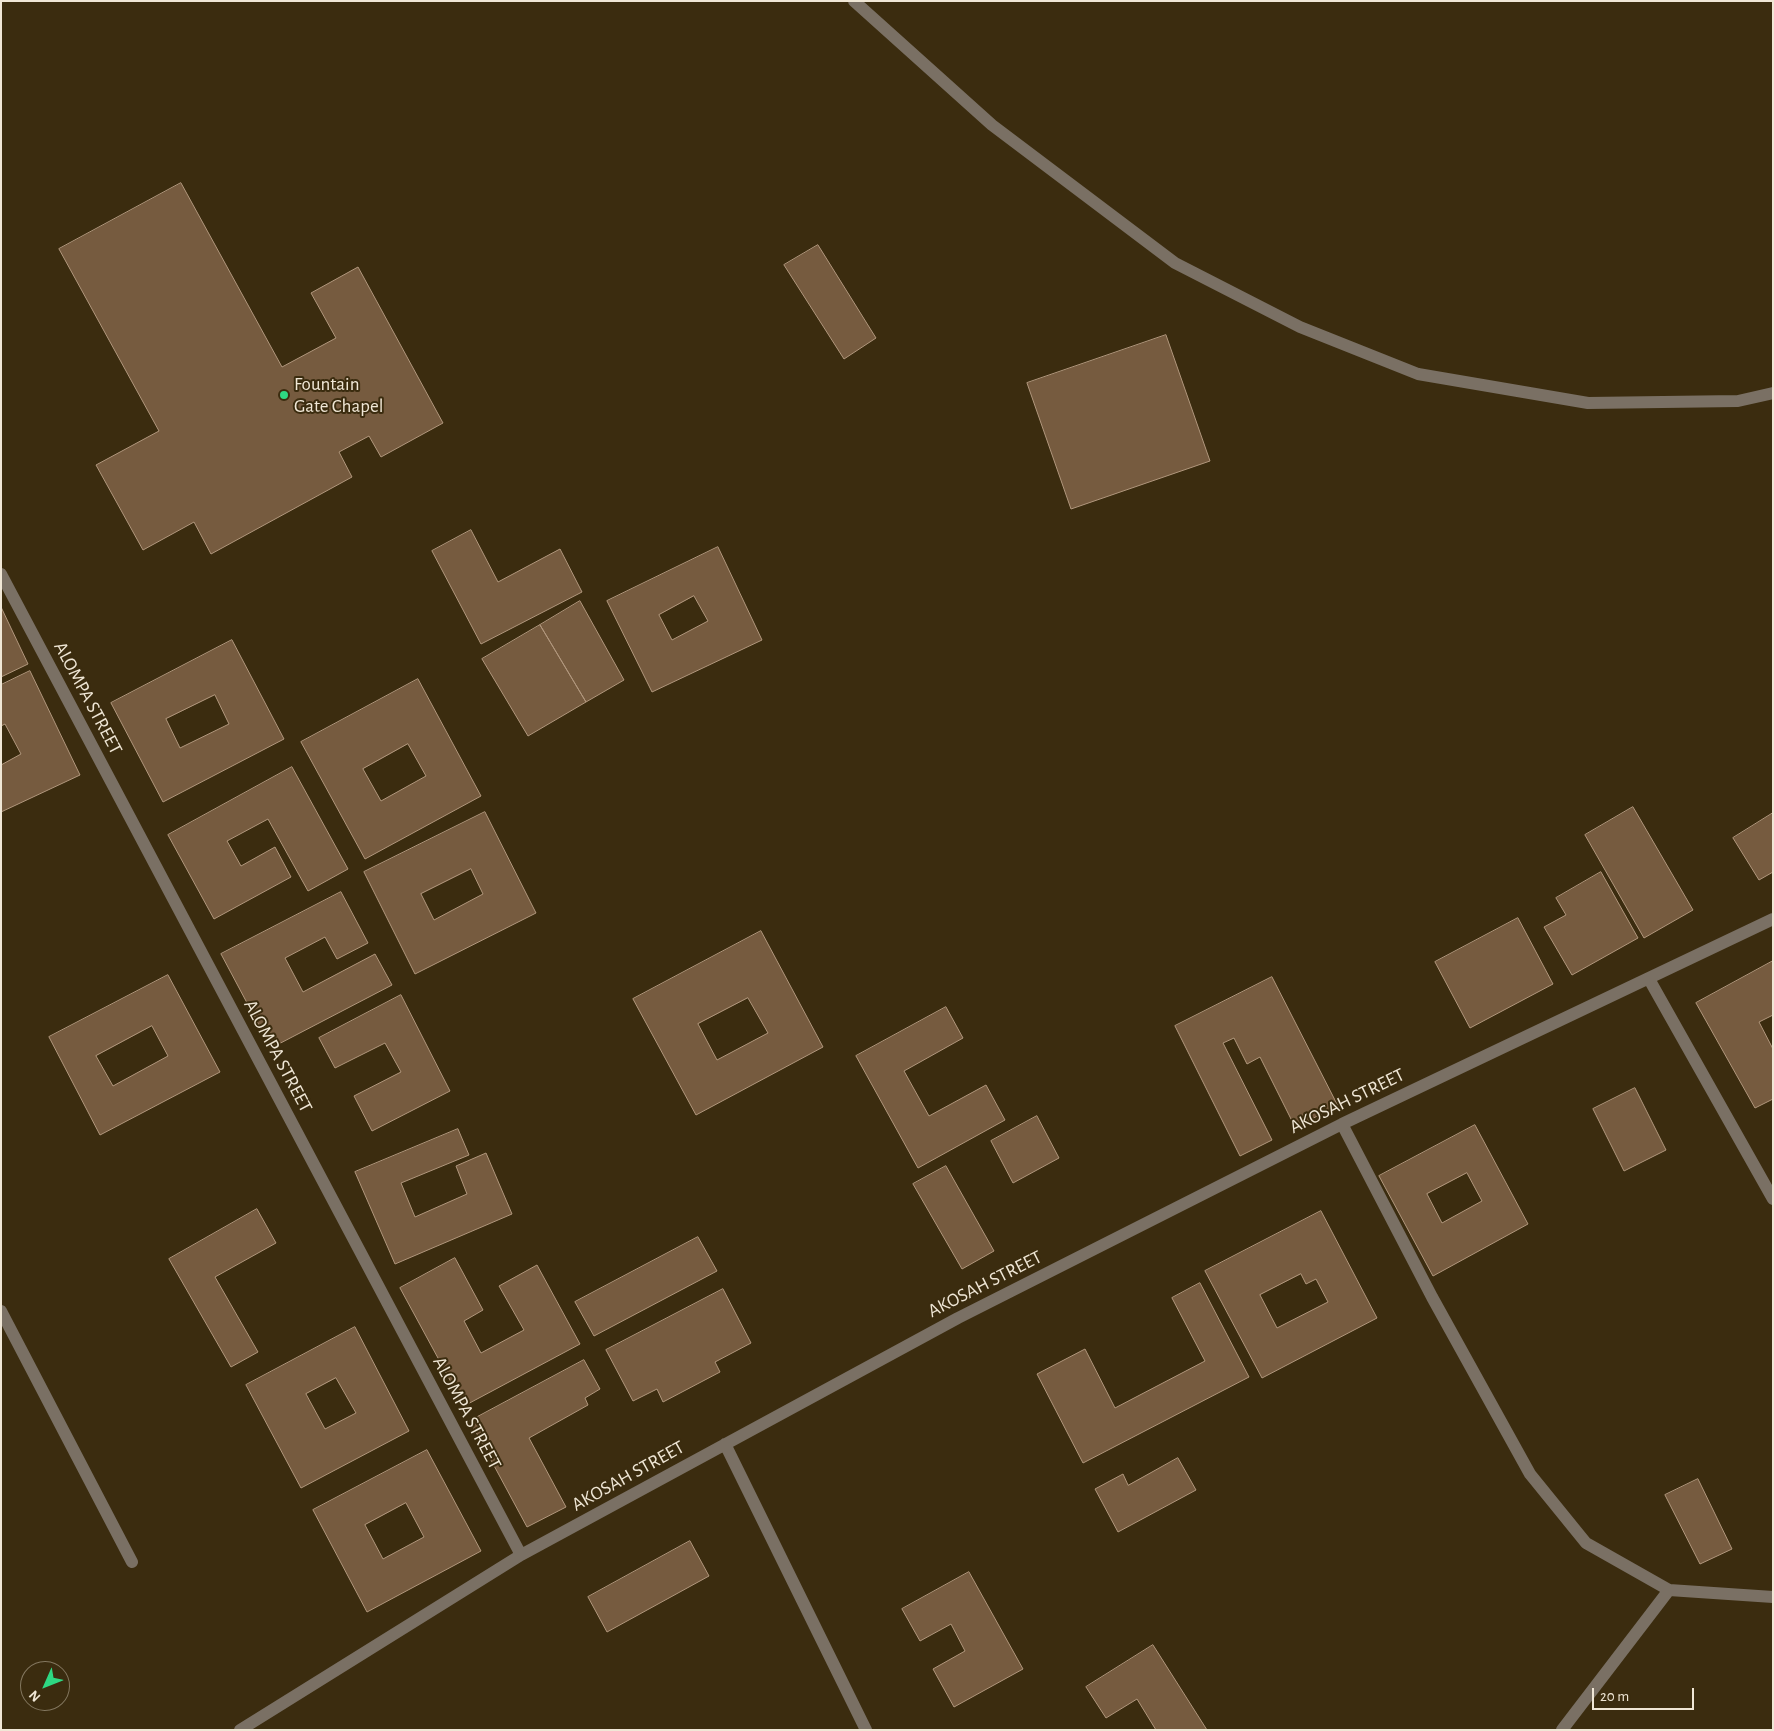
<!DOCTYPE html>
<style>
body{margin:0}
#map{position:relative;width:1774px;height:1731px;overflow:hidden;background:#3b2c0f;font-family:"Alegreya Sans",sans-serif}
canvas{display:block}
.frame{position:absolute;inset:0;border:2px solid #f0e7d6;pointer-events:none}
.north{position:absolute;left:20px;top:1661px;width:50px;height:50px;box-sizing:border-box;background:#3b2c0f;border:1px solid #83775f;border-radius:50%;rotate:226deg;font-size:14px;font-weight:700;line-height:20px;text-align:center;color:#f0e7d6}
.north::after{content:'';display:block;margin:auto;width:18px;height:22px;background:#2ed883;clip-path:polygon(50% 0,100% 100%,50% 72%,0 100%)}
.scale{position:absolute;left:1592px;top:1688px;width:102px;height:22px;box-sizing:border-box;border:2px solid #f0e7d6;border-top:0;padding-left:6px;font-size:15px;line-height:18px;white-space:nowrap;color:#f0e7d6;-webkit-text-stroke:4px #3b2c0f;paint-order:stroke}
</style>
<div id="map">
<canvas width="1774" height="1731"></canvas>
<div class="frame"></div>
<div class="north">N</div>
<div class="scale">20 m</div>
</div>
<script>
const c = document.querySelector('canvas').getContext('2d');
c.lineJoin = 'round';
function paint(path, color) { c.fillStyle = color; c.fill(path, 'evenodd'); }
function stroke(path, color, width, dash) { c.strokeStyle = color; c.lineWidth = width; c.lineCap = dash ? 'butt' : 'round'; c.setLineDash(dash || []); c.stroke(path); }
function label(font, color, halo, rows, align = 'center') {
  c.font = font + ' "Alegreya Sans",sans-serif'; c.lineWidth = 4; c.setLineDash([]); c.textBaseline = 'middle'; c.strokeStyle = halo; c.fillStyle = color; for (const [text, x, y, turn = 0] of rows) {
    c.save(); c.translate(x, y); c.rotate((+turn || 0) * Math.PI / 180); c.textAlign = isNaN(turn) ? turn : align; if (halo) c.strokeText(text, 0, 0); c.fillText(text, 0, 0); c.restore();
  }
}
const building = new Path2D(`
 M181 183 282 367 336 338 311 293 358 267 443 423 381 457 369 436 339 452 352 477 211 554 194 522 143 550 96 465 159 431 59 249Z
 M818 245 876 338 844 359 784 265Z
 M1166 335 1210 461 1071 509 1027 383Z
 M471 530 498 582 560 549 582 592 481 644 432 551Z
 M718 547 762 640 652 692 607 601ZM694 596 708 621 672 640 659 615Z
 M580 601 624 680 586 702 540 625Z
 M1 607 28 664 1 677Z
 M540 625 586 702 528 736 482 659Z
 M232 640 284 739 163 802 111 703ZM215 695 229 724 180 748 166 719Z
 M30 671 80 775 1 812V765L21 754 5 724 1 726V685Z
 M418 679 481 796 365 859 301 742ZM408 744 426 776 381 801 363 769Z
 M292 767 348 869 308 891 268 819 227 841 241 866 275 847 291 877 214 919 168 835Z
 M1633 807 1693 910 1644 938 1585 835Z
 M485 812 536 913 415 974 364 872ZM471 869 483 894 434 920 421 894Z
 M1773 813V872L1759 880 1733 838Z
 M1601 872 1638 938 1572 975 1544 927 1566 915 1556 898Z
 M341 892 368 943 337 959 325 937 285 958 303 992 375 954 392 985 271 1048 221 954Z
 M1518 918 1553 984 1470 1028 1435 962Z
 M761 931 823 1047 696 1115 633 999ZM748 998 768 1033 717 1060 698 1024Z
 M1773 961V1015L1759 1022 1773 1049V1099L1755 1108 1696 1003Z
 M168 975 220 1072 100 1135 49 1037ZM152 1026 168 1056 113 1086 96 1056Z
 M1272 977 1338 1106 1295 1127 1260 1057 1247 1064 1234 1038 1223 1043 1272 1140 1240 1156 1175 1026Z
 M401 995 450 1091 372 1131 354 1096 401 1072 385 1043 335 1068 319 1038Z
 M946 1007 963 1038 904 1071 929 1116 986 1085 1005 1120 918 1168 856 1056Z
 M1635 1088 1666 1150 1624 1171 1593 1109Z
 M1037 1116 1059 1158 1013 1183 991 1141Z
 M1475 1125 1528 1224 1433 1276 1379 1176ZM1467 1173 1482 1201 1442 1223 1427 1194Z
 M458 1129 469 1155 401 1183 415 1217 467 1194 456 1166 486 1153 512 1214 395 1264 355 1172Z
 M946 1166 994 1251 962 1269 913 1184Z
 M257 1209 276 1243 215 1277 258 1352 231 1367 169 1259Z
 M1321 1211 1377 1318 1262 1378 1205 1271ZM1301 1274 1306 1284 1316 1279 1328 1302 1277 1328 1260 1295Z
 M698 1237 717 1271 594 1336 575 1302Z
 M455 1258 483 1310 464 1321 481 1353 524 1330 499 1286 537 1265 580 1344 464 1406 400 1288Z
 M1200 1283 1249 1377 1083 1463 1037 1374 1085 1349 1115 1408 1205 1361 1172 1298Z
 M723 1289 751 1343 715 1362 720 1372 663 1402 657 1389 633 1401 606 1350Z
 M355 1327 409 1431 301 1488 246 1385ZM336 1378 356 1413 325 1429 306 1394Z
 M584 1360 600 1389 585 1398 588 1405 529 1438 566 1507 527 1527 470 1421Z
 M427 1450 481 1551 367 1612 313 1510ZM406 1503 424 1537 383 1559 365 1525Z
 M1178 1458 1196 1490 1118 1532 1095 1489 1123 1474 1128 1485Z
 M1698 1479 1732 1549 1700 1564 1665 1495Z
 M690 1541 709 1576 607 1632 588 1597Z
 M969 1572 1023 1669 954 1707 933 1669 965 1651 951 1624 920 1641 902 1609Z
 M1153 1645 1207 1730H1156L1137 1699 1106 1718 1086 1687Z`);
paint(building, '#765b3f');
stroke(building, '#b1977d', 1);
stroke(new Path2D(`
 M854 1 992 125 1175 263 1300 327 1418 374 1588 403 1738 401 1773 393
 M1 574 521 1555
 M1649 979 1773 1199
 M1342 1124 1432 1297 1530 1474 1586 1543 1669 1590 1773 1597
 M1 1311 132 1562
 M725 1444 866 1730
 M240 1730 521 1555 958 1318 1342 1124 1773 919
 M1562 1730 1669 1590`), '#7a7064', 12);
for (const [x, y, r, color] of [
 [284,395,5,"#2ed883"]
]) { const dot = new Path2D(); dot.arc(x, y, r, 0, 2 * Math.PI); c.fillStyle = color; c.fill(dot); stroke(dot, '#3b2c0f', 2); }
label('19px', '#f0e7d6', '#3b2c0f', [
 ["Fountain",294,384],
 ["Gate Chapel",294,406]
], 'left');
label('19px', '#f0e7d6', '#3b2c0f', [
 ["ALOMPA STREET",88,698,62],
 ["ALOMPA STREET",278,1056,62],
 ["AKOSAH STREET",1347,1101,-26],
 ["AKOSAH STREET",985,1284,-27],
 ["ALOMPA STREET",467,1413,62],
 ["AKOSAH STREET",628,1476,-29]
]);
</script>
